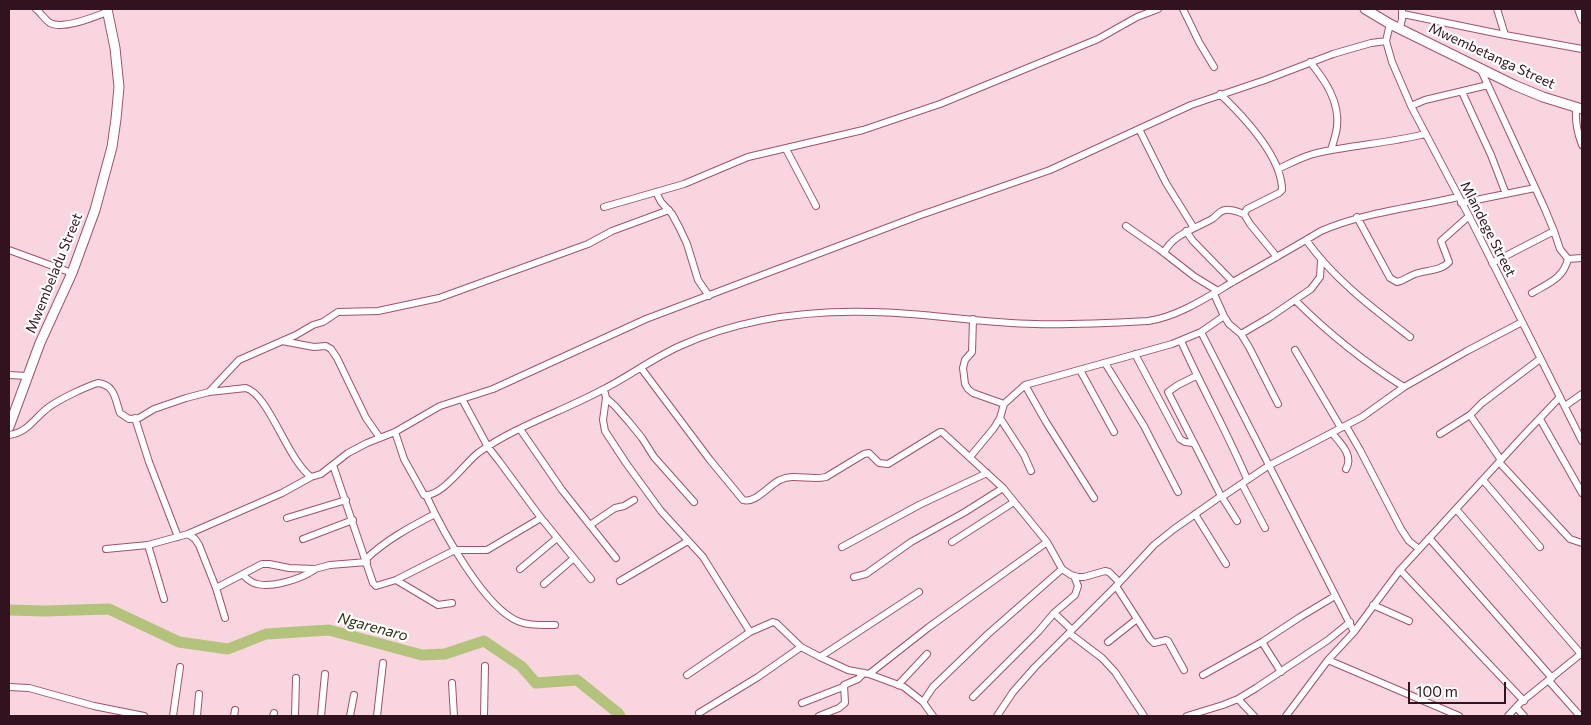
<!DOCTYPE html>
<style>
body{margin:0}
#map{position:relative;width:1591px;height:725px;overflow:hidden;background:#f9d5df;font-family:Commissioner,sans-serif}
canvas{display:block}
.frame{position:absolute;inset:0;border:10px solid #31121e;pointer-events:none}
.scale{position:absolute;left:1408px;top:682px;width:98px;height:22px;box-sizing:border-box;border:2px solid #31121e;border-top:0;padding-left:6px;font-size:15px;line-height:18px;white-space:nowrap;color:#31121e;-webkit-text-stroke:4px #fff;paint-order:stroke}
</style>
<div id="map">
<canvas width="1591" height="725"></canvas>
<div class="frame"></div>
<div class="scale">100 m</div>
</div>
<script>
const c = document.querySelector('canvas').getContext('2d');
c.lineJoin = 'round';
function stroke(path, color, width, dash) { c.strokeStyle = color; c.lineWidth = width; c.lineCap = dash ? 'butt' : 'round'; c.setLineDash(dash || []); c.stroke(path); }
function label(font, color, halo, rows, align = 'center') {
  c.font = font + ' Commissioner,sans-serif'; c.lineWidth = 4.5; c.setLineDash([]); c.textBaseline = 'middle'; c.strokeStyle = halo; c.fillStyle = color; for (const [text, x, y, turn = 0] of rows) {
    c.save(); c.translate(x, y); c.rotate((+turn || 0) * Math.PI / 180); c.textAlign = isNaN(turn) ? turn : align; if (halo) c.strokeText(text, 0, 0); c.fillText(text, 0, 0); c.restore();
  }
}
stroke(new Path2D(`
 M9 610 45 611 109 609 179 642 228 649 266 634 329 630 422 655 445 654 484 641 521 666 536 683 577 680 618 713 620 716`), '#b3c37b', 11);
const minor = new Path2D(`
 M36 9C41 13 45 20 50 23 63 30 94 17 107 12
 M1183 9 1199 42 1214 67
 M1497 9 1505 35
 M1578 9 1582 20
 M1403 14 1505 35 1582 49
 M1390 24 1386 41 1392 62 1411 106 1469 216 1582 441
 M1400 28 1402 19V9
 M1310 62C1325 80 1340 102 1337 127 1336 135 1333 143 1331 150
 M1480 68 1544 207 1554 231 1560 249 1568 259 1582 258
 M1462 92 1491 155 1506 194
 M1220 94C1243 116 1282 156 1282 190L1279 193 1247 209 1244 214 1250 224 1277 257
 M1411 106 1425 100 1488 85
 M1576 108C1575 121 1577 132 1582 145
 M1139 129 1166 183 1194 228
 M786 149 816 206
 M1278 169C1291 163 1303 156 1317 153 1353 145 1390 143 1425 134
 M656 192 661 202 672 214 680 229 687 244 698 280 709 296
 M1461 203 1535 188
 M604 207 684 184 748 157 863 130 940 104 1098 39 1137 17 1158 9
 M1357 217 1390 278 1397 282C1403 281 1409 276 1415 274 1426 270 1441 271 1449 262L1441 241 1469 216
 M1126 226 1159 249 1195 277 1218 291
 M1186 231 1193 241 1233 282
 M1306 240C1335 280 1371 307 1410 337
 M9 250 72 273
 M1164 253C1173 234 1195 229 1212 219 1217 216 1219 211 1225 210 1232 209 1238 212 1244 214
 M1492 263 1554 231
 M1532 293C1548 283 1563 279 1568 259
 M1214 294 1224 316 1229 324 1241 334 1249 347 1278 404
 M1295 300C1328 333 1364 362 1404 387
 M973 319 972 352 965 360 963 368 965 384 968 389 973 393 1004 404
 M1201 332 1354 632
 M1241 334 1270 317 1311 289 1320 277 1321 261
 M282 341 314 347 326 346 331 349 337 358 366 418 380 438
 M1181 341C1202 388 1227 432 1247 479
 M1295 350 1341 428
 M1135 354 1180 439 1185 442 1193 443
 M1105 363 1144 426 1178 492
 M641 368 710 460 743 500C755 504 769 485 780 480 794 473 811 481 826 477L864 454 869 453 879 463 888 464 940 432H942L1003 488 1047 542 1062 569 1071 575 1078 577H1084L1105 571 1109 572 1119 582
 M1080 370 1114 432
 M9 375 27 376
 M1196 376 1178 385 1168 392 1221 496
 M1025 385 1046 422 1094 498
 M602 390 605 393 606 398 603 420 605 431 626 463 661 511 703 557 750 632
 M209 392 239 360 296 335 313 325 323 322 338 312 378 311 439 298 588 244 612 231 669 210
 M606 398 615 406 629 422 642 438 654 457 694 502
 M462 399 488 447 499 461 541 518 591 579
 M1565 406 1582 394
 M1470 415 1501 460
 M135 418 149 462 178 537
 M1000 418 1024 455 1031 471
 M1540 419 1582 493
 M1346 426 1360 450 1401 529 1409 541 1419 549
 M520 429 562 490 616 558
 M395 432 404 459 424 495C442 497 464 464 478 453 516 426 561 412 602 390 628 377 653 358 680 346 741 318 806 310 873 312 927 313 981 323 1035 324 1072 325 1110 323 1148 321 1177 317 1206 298 1231 283 1261 266 1291 249 1321 231 1365 212 1412 208 1458 197
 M1332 433C1340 443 1354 455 1346 469
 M1440 434 1470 415 1482 403 1540 359
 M9 435C28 433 35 417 49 407 60 399 85 387 98 383 115 385 115 399 120 413L129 419 139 418 154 409 186 398 209 392 246 388C269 395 287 459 311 477L321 474 348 453 367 443 395 432 440 406 493 389 646 319 918 216 1050 170 1191 105 1265 80 1333 54 1371 43 1386 41
 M970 457 994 428 1000 418 1004 404 1025 385 1172 344 1201 332 1224 316
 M1499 462 1570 539 1582 543
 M333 465 373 583 376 586 396 580 455 550H487L541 518
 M1483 480 1540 547
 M1242 484 1265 528
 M426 495C441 528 485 610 520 622 531 626 544 625 555 625
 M1222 497 1237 521
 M1456 509 1581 654
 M1195 514 1226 564
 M287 518 346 500
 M590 525 615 508 624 506 634 500
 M188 534 195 539 199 545 216 588 225 618
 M1429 538 1552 678
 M303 539 353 520
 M952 542 1014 502
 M148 545 164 599
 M842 547 919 505 987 473
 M106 549 148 545 188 534 282 493 311 477
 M366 559C386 540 410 527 435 514
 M520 569 557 538
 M1400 570 1524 701
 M243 575C247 579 251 583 257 584 272 588 301 579 314 570
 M854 577 866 574 911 542 965 512 1003 488
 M396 580 438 605 452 603
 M620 581 688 541
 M544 584 574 558
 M1116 586 1150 639 1154 643 1166 640 1168 641 1184 670
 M216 588 262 564H269L289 568 315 569 330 565 367 562
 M1373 605 1409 621
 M1054 613 1072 630
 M1069 633 1102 658 1115 672 1144 716
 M1108 642 1137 619
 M1262 642 1281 672
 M820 657 919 592
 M1328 660 1459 716
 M869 674 929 627 1047 542
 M687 675 750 632 773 622 776 623 801 647 820 657 848 670 869 674 904 687 923 702 933 716
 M1203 675 1262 642 1300 617 1335 596
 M1549 681 1580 716
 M452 683 454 716
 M898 685 927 654
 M9 687 29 688 94 706 144 716
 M973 697 1038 632 1054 613 1075 595 1078 586 1074 576
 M1238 699 1254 716
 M923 702 933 687 988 634 1062 569
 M802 703 843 687
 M1517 708 1524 716
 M699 713 758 677 801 647
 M173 716 180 667
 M197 716 199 694
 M234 716 235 710
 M273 716 274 713
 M295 716 296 678
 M321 716 325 674
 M350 716 354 695
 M377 716 383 663
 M484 716 485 666
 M819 716 839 708 845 703 844 685 858 679 864 673
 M997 716 1013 692 1035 667 1116 586 1154 545 1174 529 1221 496 1222 497 1268 466 1362 417 1404 387 1467 351 1522 322
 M1187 716 1223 705 1238 699 1256 688 1328 640 1350 622
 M1286 716 1328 660 1354 632 1400 570 1522 437 1560 397
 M1508 716 1520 703 1582 653`);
const tertiary = new Path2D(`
 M1365 9 1390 24 1514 85 1543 97 1582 109
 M9 427 40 343 72 273 95 210 112 147 116 119 119 87 115 48 107 9`);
stroke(minor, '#9f526d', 8);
stroke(tertiary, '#9f526d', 11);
stroke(minor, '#fff', 6);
stroke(tertiary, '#fff', 9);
label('14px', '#31121e', '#fff', [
 ["Mwembetanga Street",1492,56,25],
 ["Mlandege Street",1488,229,63],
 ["Mwembeladu Street",54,273,-68]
]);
label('italic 15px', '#2b3212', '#fff', [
 ["Ngarenaro",373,627,15]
]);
</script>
